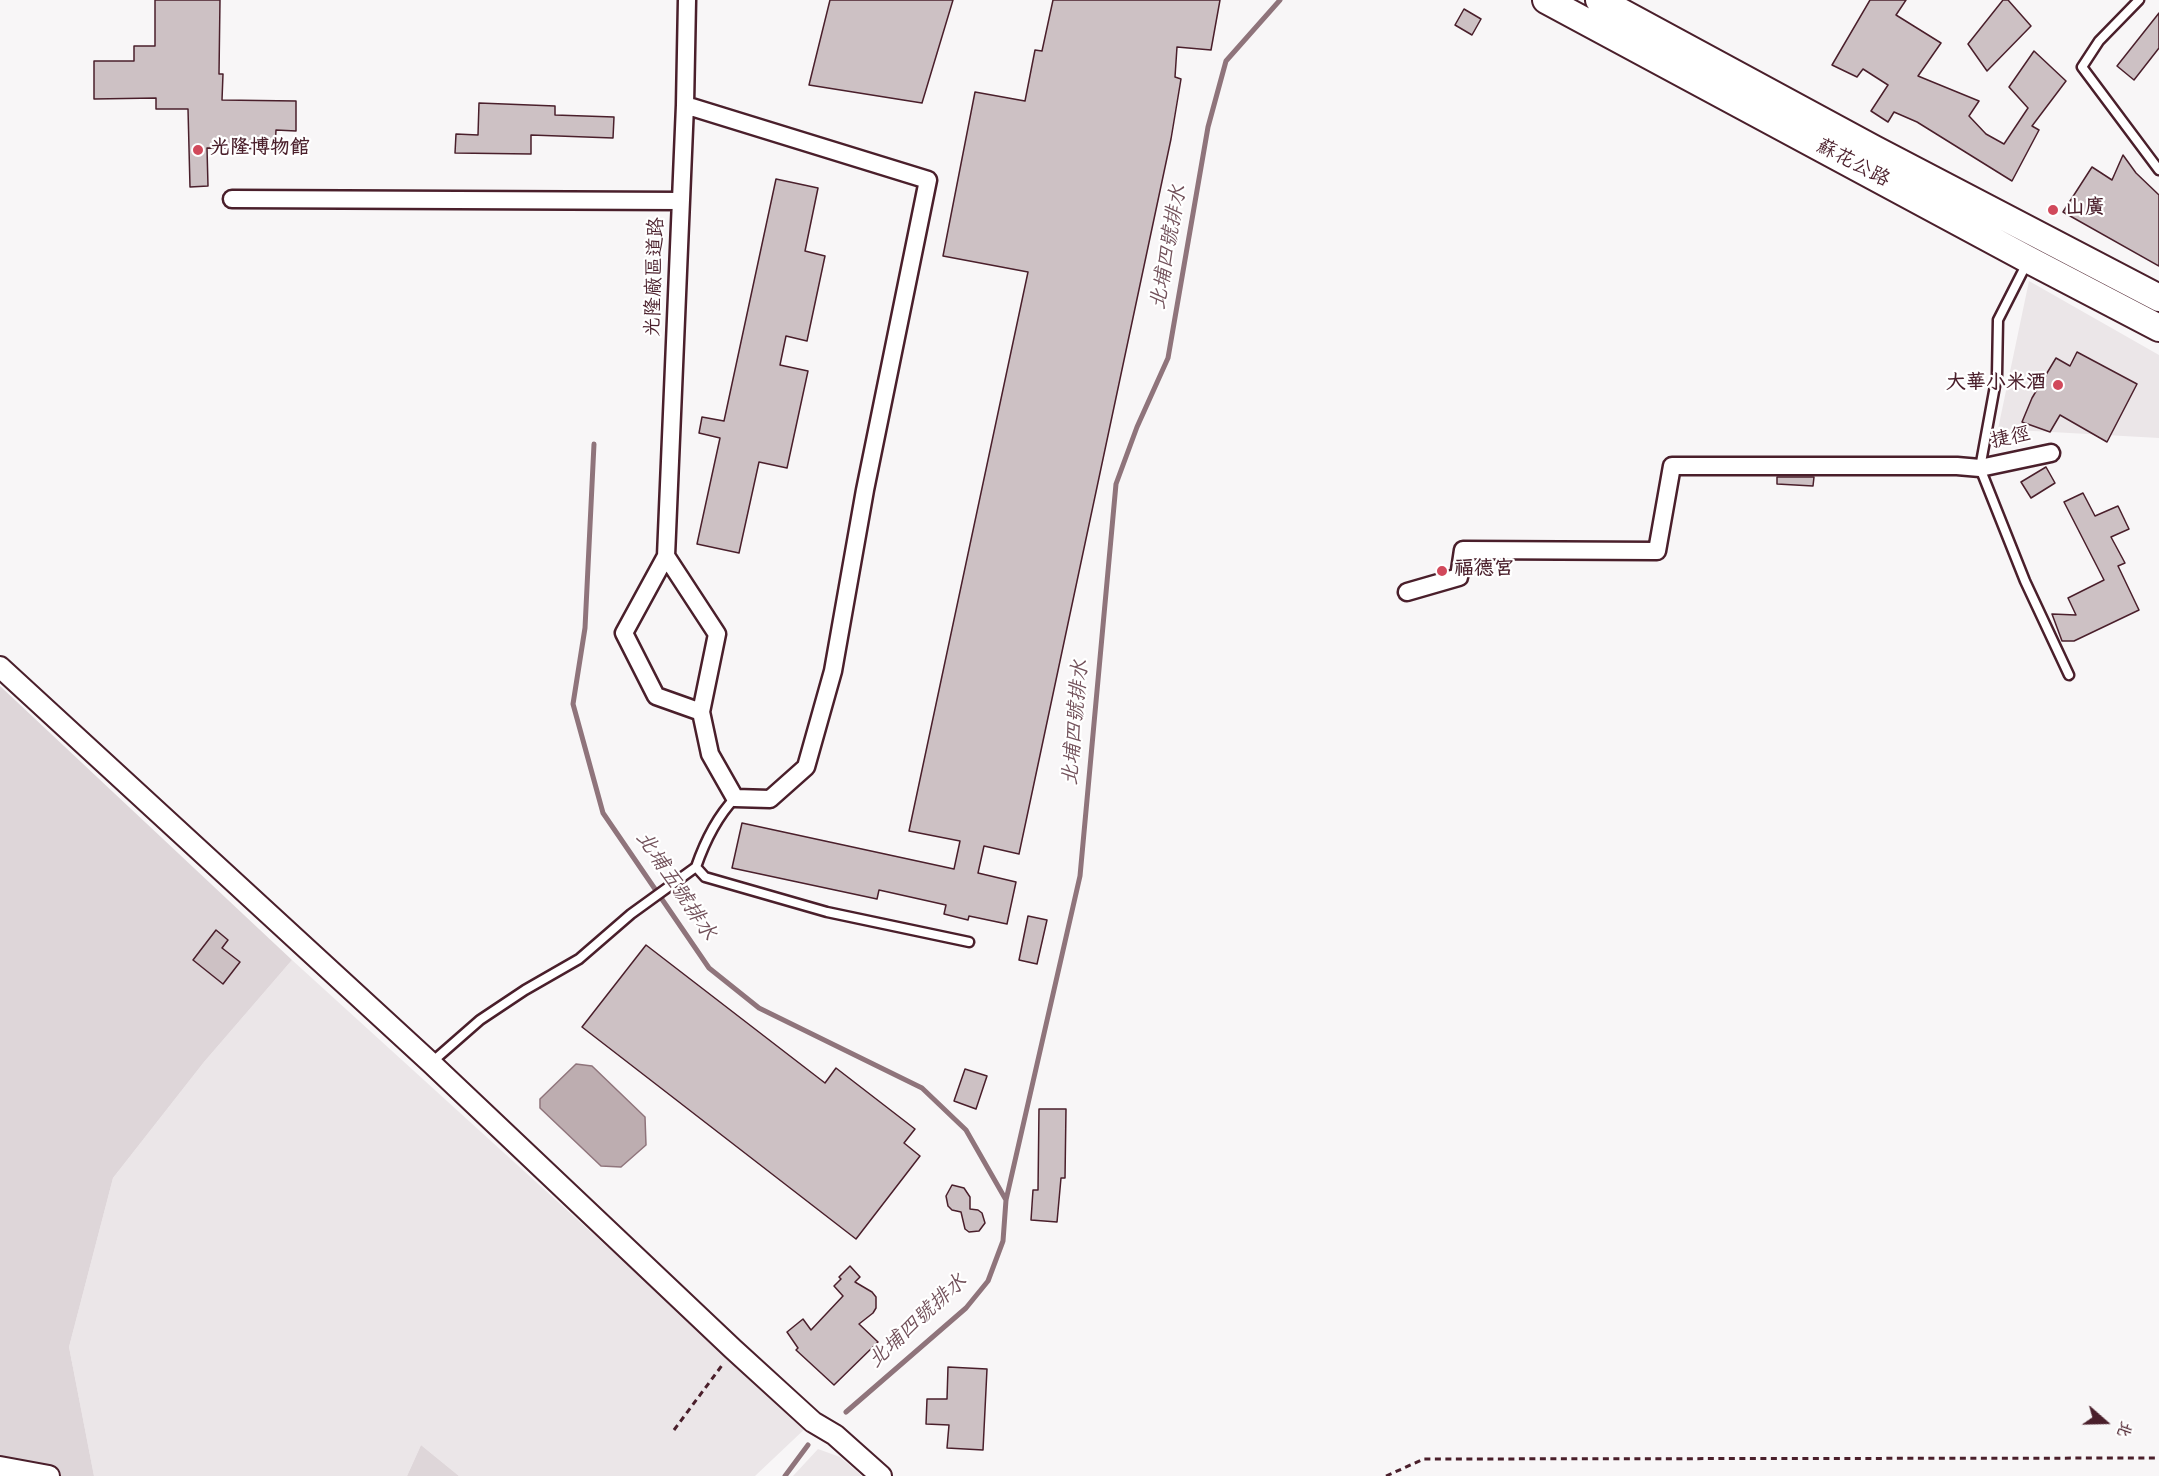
<!DOCTYPE html>
<meta charset="utf-8">
<style>
body{margin:0}
#map{position:relative;width:2159px;height:1476px;overflow:hidden;background:#f8f6f7;font-family:"Gochi Hand","LXGW WenKai TC",sans-serif}
canvas{display:block}
.north{position:absolute;left:2075px;top:1392px;width:60px;height:60px;-webkit-text-stroke:4px #fff;paint-order:stroke;rotate:110deg;font-size:16px;font-weight:700;line-height:24px;text-align:center;color:#4a1f2b}
.north::after{content:'';display:block;margin:auto;width:21px;height:27px;background:#4a1f2b;clip-path:polygon(50% 0,100% 100%,50% 72%,0 100%)}
</style>
<div id="map">
<canvas width="2159" height="1476"></canvas>
<div class="north">北</div>
</div>
<script>
const c = document.querySelector('canvas').getContext('2d');
c.lineJoin = 'round';
function paint(path, color) { c.fillStyle = color; c.fill(path, 'evenodd'); }
function stroke(path, color, width, dash) { c.strokeStyle = color; c.lineWidth = width; c.lineCap = dash ? 'butt' : 'round'; c.setLineDash(dash || []); c.stroke(path); }
function label(font, color, halo, rows, align = 'center') {
  c.font = font + ' "Gochi Hand","LXGW WenKai TC",sans-serif'; c.lineWidth = 4.5; c.setLineDash([]); c.textBaseline = 'middle'; c.strokeStyle = halo; c.fillStyle = color; for (const [text, x, y, turn = 0] of rows) {
    c.save(); c.translate(x, y); c.rotate((+turn || 0) * Math.PI / 180); c.textAlign = isNaN(turn) ? turn : align; if (halo) c.strokeText(text, 0, 0); c.fillText(text, 0, 0); c.restore();
  }
}
paint(new Path2D(`
 M2029 281 2159 355V438L1998 429Z
 M292 960 713 1343 810 1424 755 1476H459L421 1445 407 1476H94L69 1347 113 1178 204 1062Z
 M818 1449 840 1457 862 1476H793Z`), '#ebe6e8');
paint(new Path2D(`
 M0 686 292 960 204 1062 113 1178 69 1347 94 1476H0Z
 M421 1445 459 1476H407Z`), '#ded6d9');
const water = new Path2D(`
 M576 1064 592 1066 645 1117 646 1145 621 1167 601 1166 540 1108V1099Z`);
paint(water, '#bdadb0');
stroke(water, '#8f747b', 1.5);
stroke(new Path2D(`
 M594 444 585 628 573 704 603 813 709 968 759 1008 922 1088 966 1130 1006 1200
 M846 1412 966 1308 988 1281 1003 1241 1006 1200 1080 876 1116 484 1137 427 1168 358 1208 127 1226 61 1280 0
 M785 1476 808 1445`), '#8f747b', 5);
const building = new Path2D(`
 M155 0H220L219 74H223L222 100 296 101V131L276 130 275 149 207 148 208 186 190 187 188 109H156V98L94 99V61H134V46H155Z
 M830 0H953L922 103 809 85Z
 M1053 0H1220L1211 50 1177 47 1175 77 1181 79 1171 139 1019 854 984 846 978 873 1016 882 1007 924 969 916 968 920 944 914 946 905 879 890 877 899 732 868 742 823 954 869 960 841 909 831 1028 272 943 256 975 92 1025 101 1035 50 1042 51Z
 M1870 0H1906L1896 15 1941 43 1918 76 1979 101 1969 116 1986 134 2004 144 2028 108 2009 87 2034 51 2066 81 2032 126 2039 130 2012 181 1917 122 1894 112 1888 122 1871 111 1888 85 1863 69 1857 77 1832 65Z
 M2003 0H2008L2031 26 1987 71 1968 44Z
 M1464 9 1481 19 1472 35 1455 25Z
 M2159 13V48L2134 80 2117 66Z
 M479 103 555 106V115L614 117 613 138 531 135V154L455 153 456 134 478 135Z
 M2123 155 2136 173 2159 195V266L2063 212 2092 167 2112 180Z
 M776 179 818 188 805 251 825 256 807 341 786 336 780 365 808 371 787 468 759 462 739 553 697 544 720 438 699 433 702 417 724 421Z
 M2077 352 2137 384 2107 442 2060 415 2050 432 2022 422 2032 398 2056 358 2070 366Z
 M2046 467 2055 483 2031 498 2021 482Z
 M1777 477H1814L1813 486 1777 484Z
 M2083 493 2095 516 2118 506 2129 529 2111 537 2125 563 2118 566 2139 610 2074 641H2062L2052 614 2076 615 2068 598 2104 580 2064 502Z
 M1028 916 1047 920 1037 964 1019 960Z
 M216 930 228 940 222 948 240 962 223 984 193 960Z
 M646 945 825 1083 836 1068 915 1129 904 1143 920 1156 856 1239 582 1027Z
 M965 1069 987 1076 976 1109 954 1101Z
 M1039 1109H1066L1065 1178H1061L1057 1222 1031 1220 1033 1190H1038Z
 M952 1185 964 1188 970 1197V1209L978 1210 982 1213 985 1223 979 1231 969 1232 965 1229 961 1212 952 1210 948 1206 946 1196Z
 M850 1266 860 1277 855 1282 872 1292 876 1297V1308L873 1313 859 1324 878 1342 834 1385 796 1350 798 1348 787 1332 803 1319 811 1330 843 1296 834 1286 841 1279 839 1277Z
 M948 1367 987 1369 983 1450 947 1448 949 1425 926 1424 927 1399H947Z`);
paint(building, '#cdc1c4');
stroke(building, '#4a1f2b', 1.5);
const service = new Path2D(`
 M2139 0 2099 41 2082 67 2159 170
 M2027 263 1998 320 1997 375 1980 468 2025 581 2069 675
 M735 798C716 818 705 841 696 867L705 877 827 912 969 942
 M432 1062 480 1020 525 990 579 959 631 914 696 867`);
const minor = new Path2D(`
 M685 105 928 180 865 490 833 671 806 767 770 799 735 798 710 754 701 712
 M232 199 681 201
 M666 556 717 634 701 712 656 696 624 633 666 556 685 105 687 0
 M1407 592 1459 577 1463 550 1657 551 1672 466H1957L1980 468 2051 453`);
const tertiary = new Path2D(`
 M0 667 431 1063 733 1349 813 1422 835 1435 881 1476
 M0 1467 49 1476`);
const primary = new Path2D(`
 M1546 0 2029 260 2159 328
 M1599 0 1874 149 2159 298`);
stroke(service, '#4a1f2b', 13);
stroke(minor, '#4a1f2b', 21);
stroke(tertiary, '#4a1f2b', 24);
stroke(primary, '#4a1f2b', 30);
stroke(new Path2D(`
 M674 1430 723 1364
 M1386 1476 1424 1459 2159 1458`), '#4a1f2b', 3, [6, 4.5]);
stroke(service, '#fff', 8);
stroke(minor, '#fff', 16);
stroke(tertiary, '#fff', 20);
stroke(primary, '#fff', 26);
for (const [x, y, r, color] of [
 [198,150,6,"#d1495b"],
 [2053,210,6,"#d1495b"],
 [2058,385,6,"#d1495b"],
 [1442,571,6,"#d1495b"]
]) { const dot = new Path2D(); dot.arc(x, y, r, 0, 2 * Math.PI); c.fillStyle = color; c.fill(dot); stroke(dot, '#fff', 2); }
label('bold 20px', '#4a1f2b', '#fff', [
 ["光隆博物館",210,150],
 ["山廣",2065,210],
 ["大華小米酒",2046,385,"right"],
 ["福德宮",1454,571]
], 'left');
label('20px', '#4a1f2b', '#fff', [
 ["蘇花公路",1852,165,28],
 ["光隆廠區道路",657,277,-88],
 ["捷徑",2011,440,-12]
]);
label('italic 21px', '#72515a', '#fff', [
 ["北埔四號排水",1171,248,-80],
 ["北埔四號排水",1078,723,-85],
 ["北埔五號排水",674,887,56],
 ["北埔四號排水",919,1323,-43]
]);
</script>
